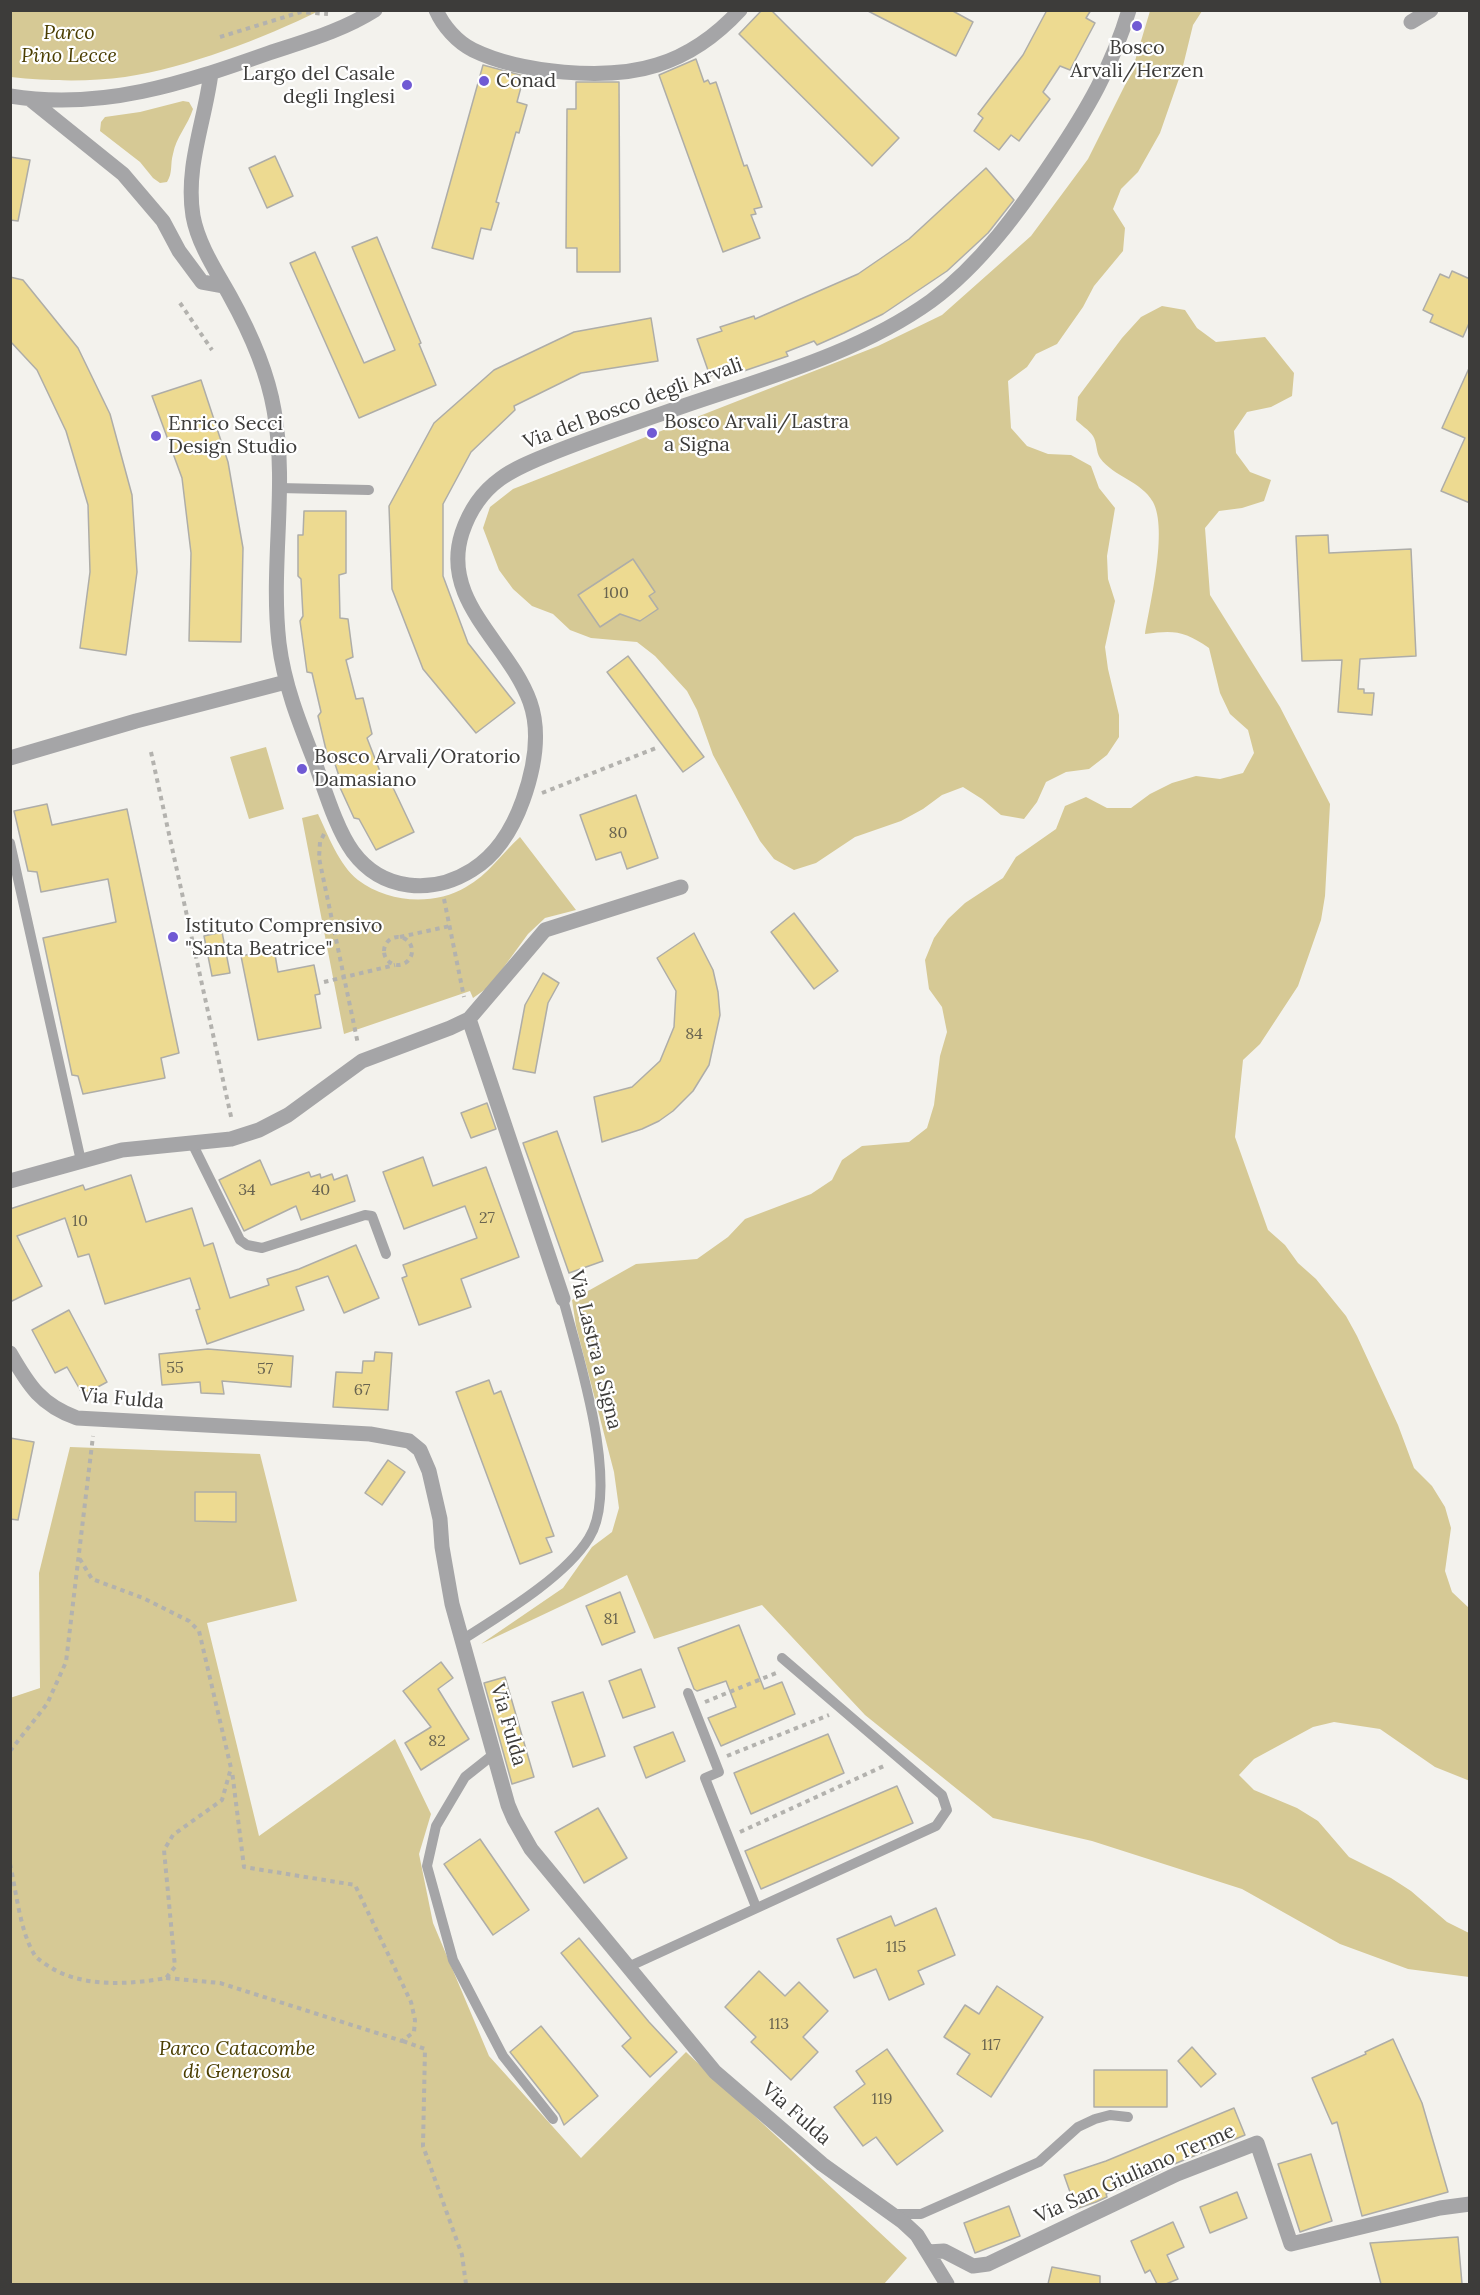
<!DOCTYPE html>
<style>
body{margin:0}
#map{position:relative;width:1480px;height:2295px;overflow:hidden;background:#f3f2ed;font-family:Lora,serif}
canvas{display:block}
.frame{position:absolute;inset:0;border:12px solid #3d3c3a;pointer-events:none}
</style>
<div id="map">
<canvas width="1480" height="2295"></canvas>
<div class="frame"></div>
</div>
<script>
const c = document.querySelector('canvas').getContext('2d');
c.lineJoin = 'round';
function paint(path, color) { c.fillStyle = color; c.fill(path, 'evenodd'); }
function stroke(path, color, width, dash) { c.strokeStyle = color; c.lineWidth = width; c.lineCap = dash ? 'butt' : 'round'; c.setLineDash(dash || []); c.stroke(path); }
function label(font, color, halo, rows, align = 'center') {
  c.font = font + ' Lora,serif'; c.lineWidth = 4.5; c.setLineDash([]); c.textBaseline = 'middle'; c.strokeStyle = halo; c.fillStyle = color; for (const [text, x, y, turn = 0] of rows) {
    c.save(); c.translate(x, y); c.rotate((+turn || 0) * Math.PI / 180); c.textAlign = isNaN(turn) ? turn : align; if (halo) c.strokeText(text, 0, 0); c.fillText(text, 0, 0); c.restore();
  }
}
paint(new Path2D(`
 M11 10H319V11C264 38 186 68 125 77 90 82 46 81 11 77Z
 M1150 11H1202L1193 25 1182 70 1160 133 1138 172 1121 189 1113 209 1125 228 1123 251 1094 286 1083 307 1057 344 1036 354 1027 367 1008 381 1011 428 1027 446 1048 454 1071 455 1091 466 1099 488 1115 508 1107 556 1108 579 1115 601 1105 647 1108 669 1119 715V737L1107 755 1089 769 1066 772 1046 782 1037 802 1024 819 1001 815 982 799 963 787 942 795 923 809 901 821 855 837 816 863 794 870 774 859 760 841 713 755 697 710 687 691 655 656 637 642 591 638 570 630 553 614 532 606 513 589 499 570 483 528 490 507 513 489 878 346 942 315 1031 236 1088 159 1132 71Z
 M183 101 189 102 193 109C188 125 176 137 173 154 170 164 173 173 167 182L160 183 153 178 140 162 100 131 101 122 105 117 140 112Z
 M1162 306 1185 310 1197 328 1216 342 1265 337 1294 373 1292 396 1271 407 1247 412 1234 431 1236 453 1250 472 1271 480 1264 501 1242 508 1219 511 1205 528 1210 595 1280 707 1330 804 1325 896 1321 920 1298 986 1260 1044 1243 1060 1235 1137 1268 1230 1285 1245 1298 1263 1316 1279 1346 1316 1357 1336 1398 1425 1414 1468 1432 1486 1445 1507 1451 1528 1445 1571 1452 1592 1469 1608 1470 1781 1435 1767 1380 1729 1334 1722 1313 1727 1254 1759 1239 1775 1254 1790 1297 1808 1318 1821 1349 1857 1391 1878 1411 1891 1447 1922 1469 1933V1977L1408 1969 1340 1944 1242 1889 1092 1841 993 1818 865 1715 762 1605 654 1639 627 1575 481 1644 563 1588 592 1547 612 1532 619 1508 614 1472 576 1326 572 1300 636 1264 697 1259 728 1237 745 1219 811 1194 832 1180 842 1160 862 1146 909 1142 927 1128 934 1105 940 1056 947 1032 942 1007 929 989 925 960 934 938 948 919 965 903 1003 878 1016 857 1056 829 1065 806 1086 797 1107 808H1131L1150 794 1172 783 1196 776 1220 779 1243 773 1254 753 1248 730 1230 714 1220 693 1209 648C1184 631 1175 630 1145 634 1150 603 1168 530 1153 502 1141 481 1114 477 1100 458 1096 452 1097 442 1093 436 1089 430 1081 425 1076 420L1078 397 1122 338 1141 317Z
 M266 747 284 809 249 819 230 757Z
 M318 814C328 835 339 865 358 880 388 903 434 906 466 887 488 875 502 853 520 837L576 910 545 918 528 934 490 986 473 998 470 991 344 1034 302 818Z
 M70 1447 260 1454 297 1601 207 1623 259 1836 395 1739 431 1814 419 1854 433 1923 489 2056 581 2158 686 2052 907 2258 884 2284H11L10 1698 40 1688 39 1573Z`), '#d6c995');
const building = new Path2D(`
 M762 10H771L899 138 872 166 739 34Z
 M866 10H951L973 22 956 56Z
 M1047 10H1091L1086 18 1095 23 1070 70 1060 66 1043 92 1050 99 1019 141 1011 135 999 150 974 131 983 118 978 114 1023 55Z
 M696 59 704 82 708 80 710 84 716 82 744 166 747 165 762 207 754 209 756 214 751 215 760 238 723 252 659 75Z
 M483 65 524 76 517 102 527 105 519 133 516 132 496 202 499 203 491 230 481 228 473 259 432 248Z
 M576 82H619L620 272H577V248H566L567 109H576Z
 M275 156 293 196 267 208 249 168Z
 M10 157 30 160 18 221 10 220Z
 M986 168 1014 200 988 233 947 271 883 314 844 333 817 345 814 341 786 352 788 356 732 375 729 369 710 376 697 339 722 331 720 327 754 316 755 319 858 274 909 239Z
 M377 237 421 343 419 344 436 385 359 418 290 263 315 252 364 363 395 350 352 247Z
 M1452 271 1470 279V321L1463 337 1430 322 1433 315 1423 310 1440 274 1449 278Z
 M10 277 23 280 78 348 110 414 132 495 137 572 126 655 80 648 90 572 88 505 66 431 37 370 10 341Z
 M651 318 658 361 581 373 514 406 515 410 471 452 443 504V576L468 643 515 703 476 733 423 669 392 589 389 506 434 423 494 370 574 332Z
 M1470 366V503L1441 491 1465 438 1442 428Z
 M201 380 228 462 243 548 241 642 189 641 191 553 182 478 152 396Z
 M304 511H346V573L339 575 340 618 348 619 353 657 346 660 356 699 363 698 372 734 367 738 383 779 388 777 414 832 376 850 359 819 354 818 337 781 339 776 332 755 327 754 318 716 321 712 312 673 307 672 300 621 303 616 301 579 298 576V535H303Z
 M1328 535 1329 553 1411 549 1416 656 1360 659 1358 689H1364V693H1374L1372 715 1338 712 1342 660 1302 661 1296 536Z
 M633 559 655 592 649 596 658 609 640 621 620 614 600 627 578 595Z
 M628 656 704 757 683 772 607 672Z
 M636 795 658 858 627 869 621 852 596 860 580 815Z
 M47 804 52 825 127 809 179 1053 161 1058 165 1078 83 1094 78 1076 72 1075 43 938 116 922 108 879 41 892 37 872 28 871 14 811Z
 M794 913 838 971 814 989 771 932Z
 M222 932 230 973 212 976 204 936Z
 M694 933 713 970 718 992 720 1015 709 1065 693 1091 673 1111 659 1121 642 1129 602 1142 594 1097 632 1087 660 1061 674 1027 676 991 657 958Z
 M274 949 278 972 314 965 320 994 315 995 321 1028 258 1040 241 956Z
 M543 973 559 983 548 1003 535 1073 513 1069 525 1005Z
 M487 1103 496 1129 471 1138 461 1113Z
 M557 1131 603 1261 569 1273 523 1143Z
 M423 1157 433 1186 486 1167 519 1257 461 1279 471 1307 419 1325 402 1278 407 1276 403 1265 477 1238 465 1206 404 1229 383 1172Z
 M260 1160 271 1185 309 1172 311 1177 320 1174 321 1178 332 1174 334 1180 347 1175 355 1201 301 1220 296 1206 244 1231 219 1180Z
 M131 1175 146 1222 192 1208 204 1246 213 1243 230 1298 269 1285 267 1279 299 1269 356 1245 379 1298 344 1313 328 1276 296 1287 304 1310 207 1344 196 1310 200 1309 190 1278 105 1304 89 1254 78 1257 65 1218 17 1236 42 1286 10 1302V1209L83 1185 85 1190Z
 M69 1310 107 1382 83 1395 67 1367 55 1373 32 1330Z
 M208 1349 293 1356 291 1387 222 1381 224 1394 201 1393 200 1382 162 1385 159 1354Z
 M375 1352 392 1353 388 1410 333 1407 336 1372 362 1373 363 1361H374Z
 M489 1380 494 1394 501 1391 554 1536 546 1538 552 1552 520 1564 456 1392Z
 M10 1438 34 1442 18 1520 10 1519Z
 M388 1460 405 1472 382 1505 365 1493Z
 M195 1492H236V1522L195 1521Z
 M620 1592 635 1632 602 1645 586 1606Z
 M739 1625 764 1689 782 1682 795 1714 721 1746 708 1718 736 1707 726 1681 697 1691 694 1689 678 1648Z
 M441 1662 453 1678 438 1689 469 1739 421 1770 405 1743 431 1727 403 1691Z
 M641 1669 655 1707 623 1718 609 1681Z
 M505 1677 534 1777 512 1784 484 1683Z
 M583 1692 605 1756 573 1767 552 1702Z
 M673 1732 685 1761 646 1778 634 1747Z
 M828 1734 844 1773 751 1814 734 1773Z
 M897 1786 913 1823 761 1889 745 1851Z
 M598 1808 627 1858 584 1883 555 1832Z
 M480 1839 529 1910 493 1935 444 1864Z
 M936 1908 955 1955 918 1971 924 1984 889 2000 876 1969 854 1978 837 1939 891 1916 895 1926Z
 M579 1938 649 2022 677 2052 650 2077 622 2046 631 2038 561 1953Z
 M759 1971 785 1996 799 1982 828 2011 803 2037 818 2052 791 2080 751 2042 756 2037 725 2007Z
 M997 1986 1043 2017 991 2097 957 2074 970 2054 944 2037 965 2005 979 2014Z
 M541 2026 598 2096 564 2125 559 2114 510 2052Z
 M1393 2039 1422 2103 1448 2192 1362 2216 1337 2122 1332 2124 1312 2078 1366 2054 1365 2052Z
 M1192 2047 1216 2074 1201 2087 1178 2061Z
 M887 2049 943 2131 897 2165 876 2137 863 2146 834 2107 865 2084 856 2071Z
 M1094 2070H1167V2107H1094Z
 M1234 2108 1245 2135 1167 2167 1152 2175 1106 2194 1107 2197 1096 2202 1076 2209 1064 2175 1106 2161Z
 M1311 2154 1332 2221 1300 2232 1278 2164Z
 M1237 2192 1247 2218 1210 2233 1200 2207Z
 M1009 2206 1020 2236 975 2253 964 2223Z
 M1173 2222 1184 2247 1167 2255 1178 2279 1166 2284H1157L1150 2270 1145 2273 1131 2241Z
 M1458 2237 1462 2284H1381L1370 2243Z
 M1052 2267 1100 2276V2284H1048Z`);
paint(building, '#edda91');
stroke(building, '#aeada8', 1.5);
stroke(new Path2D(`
 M220 37 301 12 328 14
 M180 303 212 350
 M151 752 232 1121
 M542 793 656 748
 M324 834 320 842 319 858 358 1044
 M444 899 464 997
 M384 951a14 14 0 1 1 28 0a14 14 0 1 1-28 0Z
 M400 937 450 926
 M324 982 395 965
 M705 1702 776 1673
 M10 1751 47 1704 66 1662 93 1436
 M727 1756 829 1715
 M740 1832 886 1765
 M10 1864C16 1890 20 1931 34 1954 36 1958 40 1960 44 1963 77 1988 127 1985 166 1978L175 1967 164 1850 173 1835 222 1800 231 1768 199 1631 189 1621 143 1598 92 1579 78 1556
 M166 1978 220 1983 402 2041 414 2032 415 2020 411 2002 355 1885 244 1867 232 1771
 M403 2041 425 2049 423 2146 462 2255 466 2284`), '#b3b2ae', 4, [4.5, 4.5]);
stroke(new Path2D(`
 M279 488 369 490
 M10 843 81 1161
 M192 1143 240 1240 247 1245 262 1248 365 1215 372 1216 386 1254
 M462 1640C501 1615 565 1577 589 1538 621 1487 578 1356 563 1299
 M688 1693 719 1772 705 1778 756 1907
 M494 1754 465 1777 436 1826 427 1866 453 1960 503 2056 553 2119
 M628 1967 936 1826 947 1810 942 1795 782 1658
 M893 2214H921L1039 2162 1078 2127 1095 2119 1110 2115 1128 2117`), '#a5a5a7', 10);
stroke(new Path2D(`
 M436 10C443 26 457 42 473 50 520 73 607 81 657 65 689 55 717 35 740 10
 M1411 22 1431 10
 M211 73C205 121 185 167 193 216 198 244 216 271 230 296 250 332 267 369 274 410 288 487 270 565 279 643 284 684 299 722 314 760 324 787 336 829 353 852 382 891 432 895 472 870 498 854 513 828 523 800 534 769 541 733 530 702 509 643 440 601 462 533 469 512 482 492 500 479 515 468 533 461 550 454 591 437 633 424 675 409 761 379 856 355 931 301 981 264 1020 210 1054 159 1087 110 1112 67 1129 10
 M10 96C102 111 184 83 269 53 305 41 342 31 375 10
 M31 100 123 174 163 221 179 251 202 282 224 286
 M10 758 136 721 286 682
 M469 1019 563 1299
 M10 1181 122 1150 231 1139 259 1130 288 1115 362 1061 450 1028 469 1019 545 930 681 887
 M10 1353C29 1386 41 1405 77 1418L370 1434 409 1441 420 1450 429 1471 440 1519 442 1547 452 1604 508 1805 514 1819 531 1849 715 2072 822 2164 903 2222 917 2235 947 2284
 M928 2252 944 2251 973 2266 988 2264 1177 2174 1257 2143 1291 2244 1440 2208 1470 2204`), '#a5a5a7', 15);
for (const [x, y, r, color] of [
 [1137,26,6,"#705ad4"],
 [484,81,6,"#705ad4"],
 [407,85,6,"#705ad4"],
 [652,433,6,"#705ad4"],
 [156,436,6,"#705ad4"],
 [302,769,6,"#705ad4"],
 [173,937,6,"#705ad4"]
]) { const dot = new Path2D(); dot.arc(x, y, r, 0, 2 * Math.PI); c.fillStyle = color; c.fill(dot); stroke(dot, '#fff', 2); }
label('16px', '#696450', null, [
 ["100",616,593],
 ["80",618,833],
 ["84",694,1034],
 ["34",247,1190],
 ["40",321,1190],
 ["27",487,1218],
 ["10",80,1221],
 ["55",175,1368],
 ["57",265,1369],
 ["67",362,1390],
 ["81",611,1619],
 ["82",437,1741],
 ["115",896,1947],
 ["113",779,2024],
 ["117",991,2045],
 ["119",882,2099]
]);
label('italic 20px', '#4a3d00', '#fff', [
 ["Parco",69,33],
 ["Pino Lecce",69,56],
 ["Parco Catacombe",237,2049],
 ["di Generosa",237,2072]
]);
label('20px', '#3d3c3a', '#fff', [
 ["Bosco",1137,48,"center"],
 ["Arvali/Herzen",1137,71,"center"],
 ["Largo del Casale",395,74,"right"],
 ["degli Inglesi",395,97,"right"],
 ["Conad",496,81],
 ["Bosco Arvali/Lastra",664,422],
 ["a Signa",664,445],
 ["Enrico Secci",168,424],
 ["Design Studio",168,447],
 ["Bosco Arvali/Oratorio",314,757],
 ["Damasiano",314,780],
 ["Istituto Comprensivo",185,926],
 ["\"Santa Beatrice\"",185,949]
], 'left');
label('20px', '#3d3c3a', '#fff', [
 ["Via del Bosco degli Arvali",633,404,-20],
 ["Via Lastra a Signa",595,1350,76],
 ["Via Fulda",122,1399,5],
 ["Via Fulda",508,1725,74],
 ["Via Fulda",796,2114,41],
 ["Via San Giuliano Terme",1135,2174,-24]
]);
</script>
